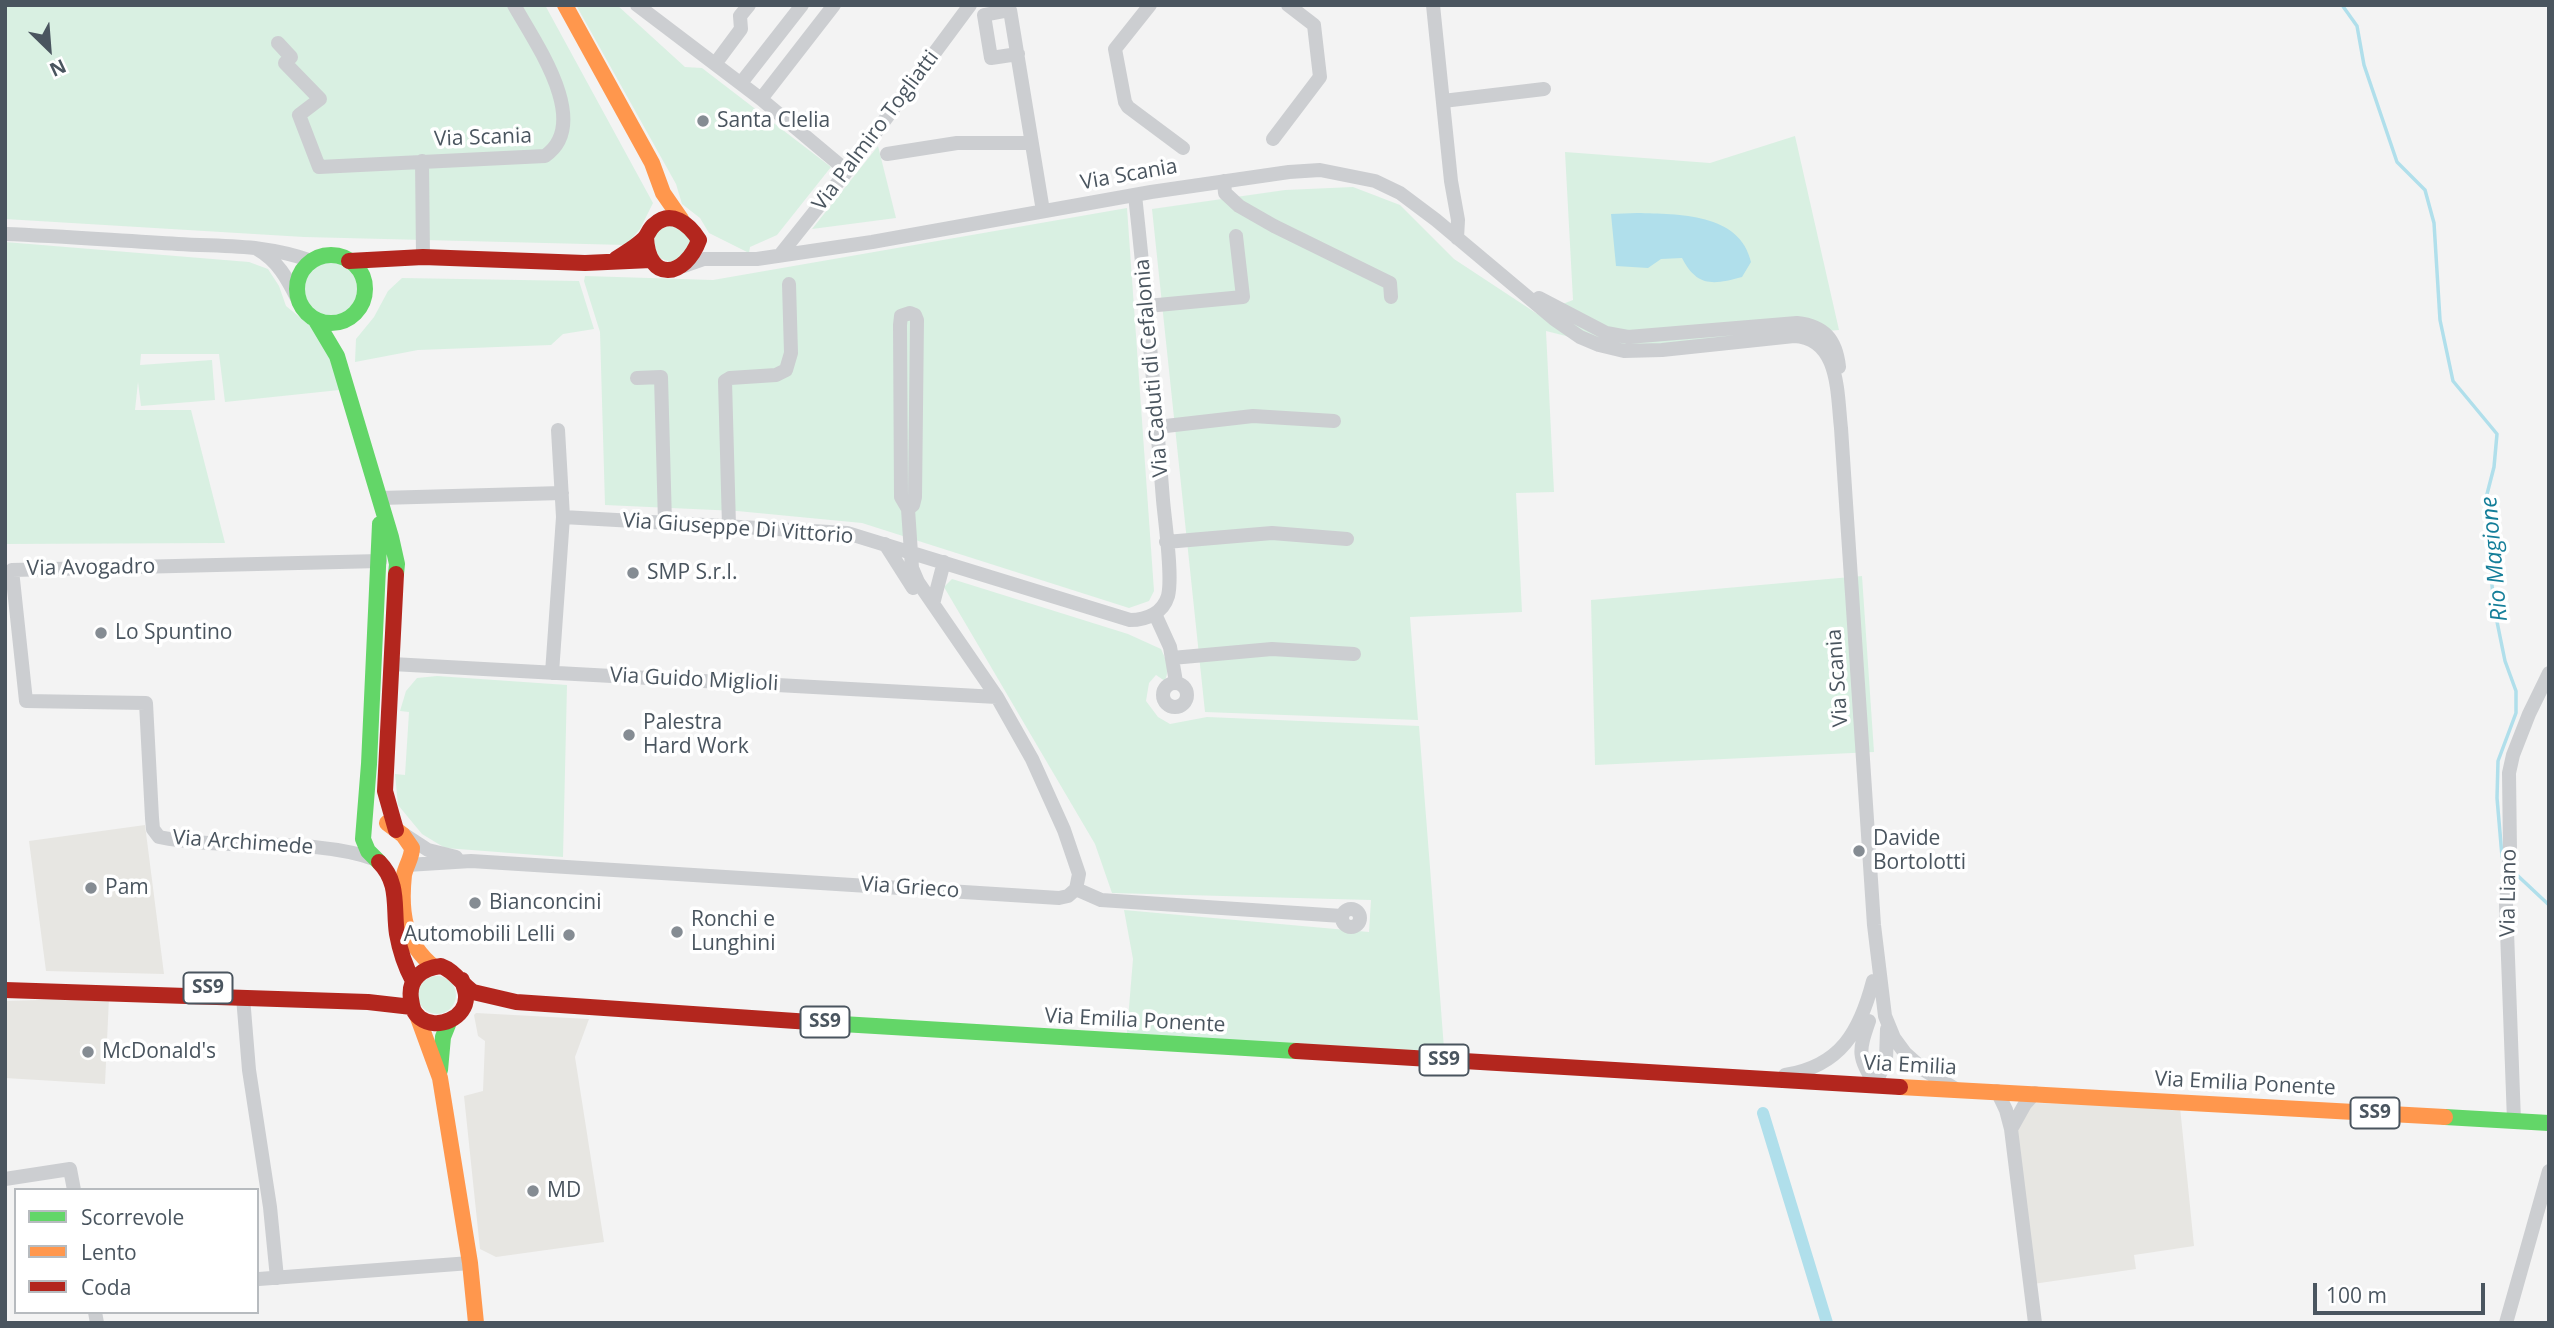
<!DOCTYPE html>
<style>
body{margin:0}
#map{position:relative;width:2554px;height:1328px;overflow:hidden;background:#f3f3f3;font-family:"Open Sans",sans-serif}
canvas{display:block}
.frame{position:absolute;inset:0;border:7px solid #4a555f;pointer-events:none}
.legend{position:absolute;left:14px;top:1188px;width:245px;height:126px;box-sizing:border-box;background:#fff;border:2px solid #b7bbbf;margin:0;padding:9px 12px;list-style:none;font-size:21px;color:#4a555f}
.legend li{display:flex;align-items:center;gap:14px;height:35px}
.legend b{width:35px;border:2px solid #b7bbbf}
.north{position:absolute;left:14px;top:14px;width:70px;height:70px;-webkit-text-stroke:5px #fff;paint-order:stroke;rotate:155deg;font-size:19px;font-weight:700;line-height:28px;text-align:center;color:#4a555f}
.north::after{content:'';display:block;margin:auto;width:24px;height:32px;background:#4a555f;clip-path:polygon(50% 0,100% 100%,50% 72%,0 100%)}
.scale{position:absolute;left:2313px;top:1283px;width:172px;height:32px;box-sizing:border-box;border:4px solid #4a555f;border-top:0;padding-left:9px;font-size:21px;line-height:24px;white-space:nowrap;color:#4a555f;-webkit-text-stroke:5px #fff;paint-order:stroke}
</style>
<div id="map">
<canvas width="2554" height="1328"></canvas>
<div class="frame"></div>
<ul class="legend">
<li><b style="height:9px;background:#63d668"></b>Scorrevole</li>
<li><b style="height:9px;background:#ff974d"></b>Lento</li>
<li><b style="height:9px;background:#b3261e"></b>Coda</li>
</ul>
<div class="north">N</div>
<div class="scale">100 m</div>
</div>
<script>
const c = document.querySelector('canvas').getContext('2d');
c.lineJoin = 'round';
function paint(path, color) { c.fillStyle = color; c.fill(path, 'evenodd'); }
function stroke(path, color, width, dash) { c.strokeStyle = color; c.lineWidth = width; c.lineCap = dash ? 'butt' : 'round'; c.setLineDash(dash || []); c.stroke(path); }
function label(font, color, halo, rows, align = 'center') {
  c.font = font + ' "Open Sans",sans-serif'; c.lineWidth = 7; c.setLineDash([]); c.textBaseline = 'middle'; c.strokeStyle = halo; c.fillStyle = color; for (const [text, x, y, turn = 0] of rows) {
    c.save(); c.translate(x, y); c.rotate((+turn || 0) * Math.PI / 180); c.textAlign = isNaN(turn) ? turn : align; if (halo) c.strokeText(text, 0, 0); c.fillText(text, 0, 0); c.restore();
  }
}
paint(new Path2D(`
 M145 825 164 974 46 971 29 841Z
 M109 998 105 1084 5 1078V1001Z
 M476 1013 589 1019 575 1057 604 1242 496 1257 480 1249 464 1096 483 1091 485 1041 478 1036 474 1015Z
 M2035 1103 2180 1107 2194 1246 2134 1255 2136 1269 2033 1284 2016 1138 2018 1123 2026 1109Z`), '#e7e6e2');
paint(new Path2D(`
 M5 5H545L653 203 640 229 626 245 304 237 5 219Z
 M576 5H617L685 67 702 68 831 167 777 235 750 247 749 253 709 233 700 218 682 204 676 184Z
 M1795 136 1839 330 1614 348 1546 331 1554 492 1516 493 1522 612 1410 617 1418 720 1205 712 1152 209 1285 190 1353 187 1400 205 1454 259 1545 319V311L1573 300 1565 152 1710 163Z
 M878 146 896 218 812 229Z
 M1127 208 1154 591 1149 601 1129 608 862 523 737 511 605 505 600 332 584 281 585 276 713 280Z
 M673 223 693 240 675 264 657 257C652 233 652 234 673 223Z
 M5 242 249 262 268 269 279 286 286 306 340 350 349 389 225 402 219 354H141L140 365 212 360 215 400 141 406 138 382 135 410H191L225 543 5 544Z
 M303 289a27 27 0 1 1 54 0a27 27 0 1 1-54 0Z
 M402 278 579 281 594 329 563 334 551 345 418 350 355 362 356 339 374 317 388 291Z
 M1862 576 1874 752 1595 765 1591 600Z
 M952 579 1128 634 1161 649 1169 667 1165 681 1156 675 1149 683 1146 701 1158 717 1170 724 1207 717 1419 726 1445 1061 1126 1043 1133 959 1124 910 1369 932 1371 900 1112 893 1095 844 944 587Z
 M437 676 567 685 563 857 445 848 422 834 398 805 395 774 405 775 409 712 400 711 406 691 417 678Z
 M418 995a19 19 0 1 1 38 0a19 19 0 1 1-38 0Z`), '#d9f0e2');
paint(new Path2D(`
 M1637 213C1678 214 1740 213 1751 262L1742 277C1713 285 1697 287 1682 258L1661 259 1648 268 1616 266 1611 214Z`), '#b0dfeb');
stroke(new Path2D(`
 M2342 5 2357 26 2364 65 2397 162 2425 190 2434 223 2440 320 2453 381 2497 434 2494 467 2486 498 2488 541 2494 607 2505 661 2516 691V713L2498 761 2497 798 2502 856
 M2517 875 2549 905`), '#b0dfeb', 3.5);
stroke(new Path2D(`
 M1763 1113 1827 1323`), '#b0dfeb', 12);
stroke(new Path2D(`
 M637 5 761 99 847 171
 M1150 5 1115 49 1125 102 1128 107 1183 148
 M1433 5 1451 181 1458 220 1457 238
 M278 43 291 57 285 63 320 99 299 115 319 167 545 156C593 123 534 41 514 5
 M1018 54 991 58 984 15 1010 10 1043 211
 M715 64 741 29 740 16 749 5
 M741 83 802 5
 M761 99 834 5
 M1443 101 1544 89
 M1273 139 1320 77 1314 25 1288 5
 M887 154 957 143H1032
 M422 161 423 257
 M1224 181 1225 193 1239 206 1274 226 1390 283 1391 297
 M5 234C63 236 121 241 178 244 229 247 263 244 312 261
 M257 249C278 261 287 278 298 300
 M780 255 847 171 970 5
 M684 266 704 259H757L872 242 1151 192 1289 172 1320 170 1375 181 1400 193 1436 220 1554 319 1580 337 1599 345 1624 351 1662 350 1794 336C1840 338 1837 394 1841 428L1874 925 1885 1016 1894 1038 1905 1053 1924 1070 1954 1088
 M1539 298 1606 333 1628 337 1797 323C1824 326 1836 339 1839 367
 M1147 306 1243 297 1236 236
 M637 378 661 377 665 523
 M1157 427 1253 416 1334 421
 M558 430 563 517
 M380 498 562 493
 M908 509 913 505 915 497 917 320 915 315 910 313 901 316 900 325 901 497 908 509 912 568 918 582 997 697 1032 759 1064 830 1079 874 1076 889
 M729 526 725 381 730 378 776 375 786 370 791 353 789 284
 M1166 542 1272 533 1347 539
 M885 544 913 588
 M933 604 944 562
 M1155 614 1170 647 1176 682
 M1172 658 1272 649 1354 654
 M392 664 997 697
 M552 673 563 517 847 533 1130 620C1147 620 1163 613 1168 596 1173 576 1165 523 1163 500 1155 398 1146 296 1135 195
 M1163 695a12 12 0 1 1 24 0a12 12 0 1 1-24 0Z
 M405 835 428 850 456 857
 M377 860C313 836 227 851 159 837L153 829 152 818 146 703 26 701 12 570 380 561
 M407 865 471 861 1059 898 1068 896 1076 889 1101 900 1342 916
 M1342 918a9 9 0 1 1 18 0a9 9 0 1 1-18 0Z
 M243 997 249 1070 270 1207 277 1278
 M1869 1021C1858 1053 1858 1055 1875 1085
 M1785 1075C1841 1066 1860 1031 1873 981
 M1875 1085 1886 1060 1887 1029
 M1997 1091 2006 1110 2011 1129 2035 1323
 M2514 1121 2506 904 2510 851 2509 773 2513 755 2529 714 2549 673
 M2011 1129 2025 1104 2035 1093
 M5 1179 70 1169 74 1190
 M259 1279 470 1263
 M95 1312 97 1323
 M2506 1323 2549 1171`), '#ccced1', 14);
stroke(new Path2D(`
 M297 289a34 34 0 1 1 68 0a34 34 0 1 1-68 0Z
 M315 319 337 356 391 537 397 564 396 574
 M379 862 368 851 363 839 369 764 380 524
 M825 1023 1296 1051
 M440 1070 443 1037 449 1022
 M2445 1117 2549 1123`), '#63d668', 16);
stroke(new Path2D(`
 M565 5 652 163 663 193 681 219
 M387 823 403 835 412 848C412 858 406 865 404 875 400 912 404 943 434 967
 M417 1015 440 1078 470 1263 476 1323
 M1900 1087 2445 1117`), '#ff974d', 16);
stroke(new Path2D(`
 M616 259C625 253 636 247 644 239 648 235 649 229 654 225 671 209 689 224 699 240 685 278 648 283 646 237
 M349 261 423 257 585 263 651 260
 M396 830 385 791 396 574
 M379 862C400 883 393 908 397 934 400 951 405 966 413 981
 M462 980C463 985 466 991 466 996 467 1018 437 1031 420 1018 413 1013 412 1006 411 999 408 979 422 968 441 966 455 971 461 984 473 992L516 1002 825 1023
 M5 990 368 1002 412 1007
 M1296 1051 1900 1087`), '#b3261e', 16);
for (const [x, y, r, color] of [
 [703,121,7,"#858c93"],
 [633,573,7,"#858c93"],
 [101,633,7,"#858c93"],
 [629,735,7,"#858c93"],
 [1859,851,7,"#858c93"],
 [91,888,7,"#858c93"],
 [475,903,7,"#858c93"],
 [677,932,7,"#858c93"],
 [569,935,7,"#858c93"],
 [88,1052,7,"#858c93"],
 [533,1191,7,"#858c93"]
]) { const dot = new Path2D(); dot.arc(x, y, r, 0, 2 * Math.PI); c.fillStyle = color; c.fill(dot); stroke(dot, '#fff', 2.5); }
for (const [x, y, w] of [
 [208,988,49],
 [825,1022,49],
 [1444,1060,49],
 [2375,1113,49]
]) { const box = new Path2D(); box.roundRect(x - w / 2, y - 15.5, w, 31, 5); c.fillStyle = '#fff'; c.fill(box); stroke(box, '#4a555f', 2); }
label('bold 19px', '#4a555f', null, [
 ["SS9",208,988],
 ["SS9",825,1022],
 ["SS9",1444,1060],
 ["SS9",2375,1113]
]);
label('21px', '#4a555f', '#fff', [
 ["Santa Clelia",717,121],
 ["SMP S.r.l.",647,573],
 ["Lo Spuntino",115,633],
 ["Palestra",643,723],
 ["Hard Work",643,747],
 ["Davide",1873,839],
 ["Bortolotti",1873,863],
 ["Pam",105,888],
 ["Bianconcini",489,903],
 ["Ronchi e",691,920],
 ["Lunghini",691,944],
 ["Automobili Lelli",555,935,"right"],
 ["McDonald's",102,1052],
 ["MD",547,1191]
], 'left');
label('21px', '#4a555f', '#fff', [
 ["Via Palmiro Togliatti",876,131,-53],
 ["Via Scania",483,138,-2],
 ["Via Scania",1129,175,-10],
 ["Via Caduti di Cefalonia",1152,368,-95],
 ["Via Giuseppe Di Vittorio",738,529,4],
 ["Via Avogadro",91,568,-1],
 ["Via Scania",1838,678,-94],
 ["Via Guido Miglioli",694,680,3],
 ["Via Archimede",243,843,4],
 ["Via Grieco",910,888,4],
 ["Via Liano",2509,893,-89],
 ["Via Emilia Ponente",1135,1021,3],
 ["Via Emilia",1910,1066,3],
 ["Via Emilia Ponente",2245,1084,3]
]);
label('italic 23px', '#147e99', '#fff', [
 ["Rio Magione",2495,559,-95]
]);
</script>
